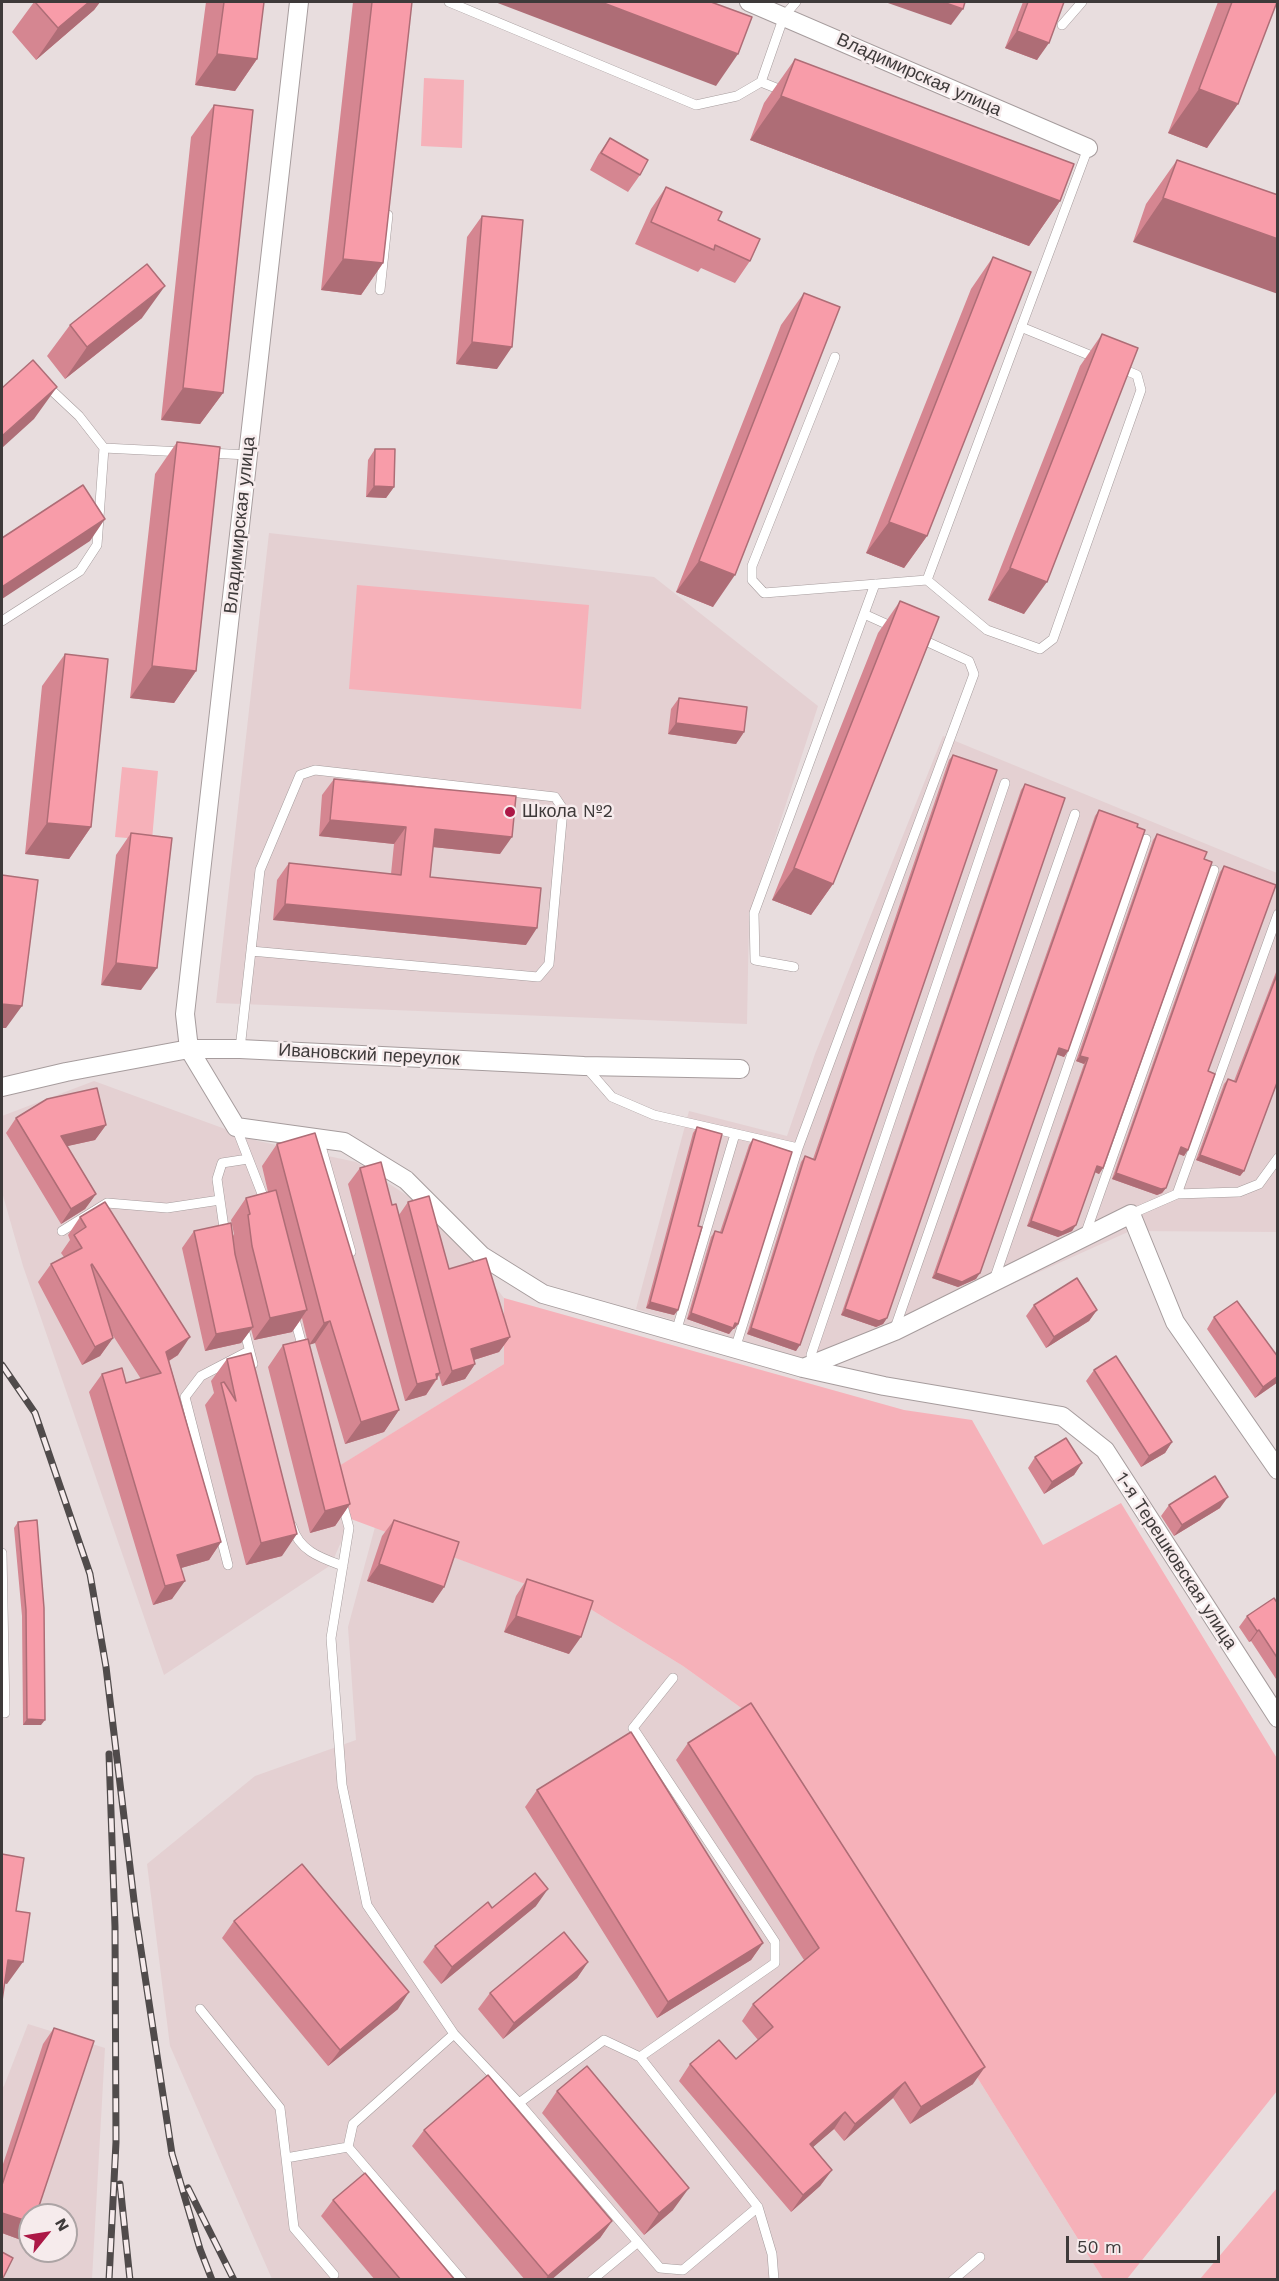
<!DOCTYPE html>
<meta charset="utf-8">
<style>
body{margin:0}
#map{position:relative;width:1279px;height:2281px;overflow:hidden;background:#e8ddde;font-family:"Work Sans",sans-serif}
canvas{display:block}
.frame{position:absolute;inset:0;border:3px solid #3e3a3a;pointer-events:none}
.north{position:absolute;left:18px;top:2203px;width:60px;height:60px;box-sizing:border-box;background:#f6ebec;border:2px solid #aca4a5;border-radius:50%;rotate:60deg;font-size:16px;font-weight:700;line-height:24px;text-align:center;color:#3e3a3a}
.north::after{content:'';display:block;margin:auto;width:21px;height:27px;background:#ac1846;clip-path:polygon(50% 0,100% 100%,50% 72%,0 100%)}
.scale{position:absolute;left:1066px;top:2236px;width:154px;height:27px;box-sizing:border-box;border:3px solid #3e3a3a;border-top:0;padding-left:8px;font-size:18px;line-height:21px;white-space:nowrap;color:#3e3a3a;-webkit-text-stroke:4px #f6ebec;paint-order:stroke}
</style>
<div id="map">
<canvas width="1279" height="2281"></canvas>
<div class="frame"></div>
<div class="north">N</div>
<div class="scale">50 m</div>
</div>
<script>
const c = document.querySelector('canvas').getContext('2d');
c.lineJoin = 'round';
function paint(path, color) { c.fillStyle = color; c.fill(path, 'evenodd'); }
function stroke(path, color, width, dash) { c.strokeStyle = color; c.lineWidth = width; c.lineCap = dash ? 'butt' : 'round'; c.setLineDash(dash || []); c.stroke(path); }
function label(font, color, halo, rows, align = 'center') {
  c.font = font + ' "Work Sans",sans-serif'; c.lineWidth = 5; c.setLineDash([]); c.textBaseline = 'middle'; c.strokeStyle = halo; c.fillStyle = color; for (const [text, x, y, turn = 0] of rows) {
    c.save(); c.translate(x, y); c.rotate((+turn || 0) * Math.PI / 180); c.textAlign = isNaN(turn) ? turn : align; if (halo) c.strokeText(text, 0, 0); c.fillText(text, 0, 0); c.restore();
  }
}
paint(new Path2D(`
 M269 533 654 577 818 706 749 917 747 1024 216 1003Z
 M943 736 1277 873V1232L1130 1231 862 1352 801 1358 636 1309 689 1111 787 1136 815 1054Z
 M94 1081 258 1141 356 1162 423 1206 486 1275 504 1298V1364L340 1466 351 1519 331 1565 164 1675 23 1266 2 1192V1116Z
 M375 1527 587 1607 683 1666 751 1715 1103 2279H272L170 2046 147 1864 255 1776 356 1740 348 1627Z
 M28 2024 105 2048 92 2279H2V2088L4 2086ZM30 2215H66V2251H30Z`), '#e4d0d2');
paint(new Path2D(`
 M424 78 464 80 462 148 421 146Z
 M357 585 589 605 581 709 349 689Z
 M122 767 158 771 152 840 115 837Z
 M504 1298 904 1410 972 1420 1043 1545 1121 1503 1278 1760 1277 2091 1127 2279H1103L751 1715 683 1666 587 1607 351 1519 339 1466 504 1364Z
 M1277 2188V2279H1200Z`), '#f6b1b9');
const service = new Path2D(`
 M449 2 696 105 737 96 761 82 786 92
 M1062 25 1082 2
 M761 82 784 16 796 2
 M1088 148 927 580 987 630 1040 649 1053 639 1141 390 1137 375 1120 368
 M380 290 388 215
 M1021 327 1099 359
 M835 357 752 566V580L764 593 927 580
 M47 386 79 416 104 448 183 452
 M209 453 248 455
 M864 614 895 628
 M2 621 80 571 97 545 104 448
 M794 967 755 960 754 913 875 584
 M240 1049 260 870 300 775 315 770 555 797 563 809 549 964 538 977 251 951
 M585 1066 612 1097 654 1115 798 1148
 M236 1127 266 1204
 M319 1139 351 1252
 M1177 1194 1278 914
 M1131 1214 1177 1194 1239 1192 1259 1184 1278 1158
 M62 1231 107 1203 167 1208 220 1200
 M225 1235 217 1179 222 1163 248 1159
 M1085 1235 1214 870
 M994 1280 1146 839
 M294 1316 304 1352
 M243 1325 253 1364
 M895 1328 1075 814
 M676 1332 735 1134
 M735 1349 798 1148 974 674 969 661 919 638
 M813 1364 811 1355 1005 783
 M342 1502 349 1528 331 1638 342 1785 367 1905 454 2034 519 2103 604 2040 640 2057 775 1963V1942L633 1728 673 1678
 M292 1526C299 1551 321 1558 343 1566
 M2 1553 5 1713
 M228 1565 185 1397 201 1376 249 1351
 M200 2009 280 2108 286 2158
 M454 2034 353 2124 348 2147 462 2280
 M640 2057 758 2207 772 2254 774 2280
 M519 2103 660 2268 683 2270 758 2207
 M334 2275 294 2228 286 2158 348 2147
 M592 2280 638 2242
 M953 2280 980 2257`);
const minor = new Path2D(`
 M299 2 185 1014 189 1049 236 1127 344 1142 406 1180 482 1256 543 1294 803 1368 884 1386 1062 1416 1105 1450 1278 1718
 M749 2 1088 148
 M2 1087 66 1072 189 1049H240L584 1066 740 1069
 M803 1368 895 1331 1131 1214 1175 1322 1278 1470`);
stroke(service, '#a69c9d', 10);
stroke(minor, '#a69c9d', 20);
stroke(service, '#fff', 9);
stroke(minor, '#fff', 18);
const rail = new Path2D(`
 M2 1365 35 1413 90 1574 106 1667 136 1917 172 2154 200 2249 212 2280
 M120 2184 130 2280
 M188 2188 234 2280
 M109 2280 116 2142 115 1927 109 1754`);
stroke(rail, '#504b4b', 7);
stroke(rail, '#f6ebec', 4.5, [14]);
paint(new Path2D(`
 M34 2H100L94 10 36 60 12 32Z
 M206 2H264L257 59 235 91 195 85Z
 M353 2H412L383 263 361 295 321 290Z
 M1023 2H1064L1037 60 1005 48Z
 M1218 2H1277L1207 148 1168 133Z
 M795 59 1060 201 1029 246 750 140 764 103Z
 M214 105 223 393 200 424 161 420 191 137Z
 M610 138 640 175 628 192 590 170 598 155Z
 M1177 160 1278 195 1133 242 1146 204Z
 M666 187 718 220 750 261 735 283 701 268 698 272 635 244 651 209Z
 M482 216 497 369 456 364 467 237Z
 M993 257 927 536 904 568 866 553 971 289Z
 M804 293 713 607 676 592 781 325Z
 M142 318 65 379 47 356 70 325Z
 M1102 334 1024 614 988 600 1080 366Z
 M177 442 196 671 174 703 130 698 155 474Z
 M375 449 394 487 386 498 366 497 368 460Z
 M900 601 833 884 811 915 772 900 878 633Z
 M65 654 91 827 69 859 25 854 42 686Z
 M679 698 744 732 736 744 668 734 671 709Z
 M953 755 796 1351 747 1334 801 1162 805 1156 813 1159 949 760Z
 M334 779 500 854 433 847 430 877 526 945 273 920 277 880 289 863 391 874 394 844 319 836 322 795Z
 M1025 784 887 1318 883 1324 876 1327 841 1315 1021 790Z
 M1099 810 1068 1051 1064 1057 1057 1054 976 1279 958 1287 932 1278 1095 816Z
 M131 833 141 990 101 985 116 855Z
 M1157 834 1204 859 1103 1168 1099 1174 1094 1172 1072 1231 1058 1237 1027 1226 1084 1064 1076 1061 1153 840Z
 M1224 866 1208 1071 1184 1156 1178 1154 1166 1188 1162 1193 1157 1195 1112 1179 1220 872Z
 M1278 967V1080L1244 1171 1240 1176 1196 1160 1224 1084 1228 1079 1234 1081Z
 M16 1118 106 1125 95 1140 67 1146 96 1194 85 1209 61 1224 6 1133Z
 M697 1127 698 1226 678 1310 674 1315 646 1308 693 1133Z
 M753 1139 738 1324 734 1329H733L729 1334 687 1319 711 1237 715 1231 720 1232 749 1145Z
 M277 1144 399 1410 384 1432 345 1444 315 1343 309 1344 350 1504 335 1526 310 1533 268 1367 283 1345 307 1339 302 1318 292 1332 254 1340 251 1329 241 1343 205 1351 182 1248 194 1231 233 1236 234 1234 231 1220 246 1198 268 1192 262 1166Z
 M360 1168 392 1205 399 1215 408 1202 449 1269 510 1337 499 1352 474 1360 475 1364 465 1379 442 1386 439 1375 437 1379 426 1395 405 1401 348 1184Z
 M80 1217 178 1355 169 1361 221 1542 209 1560 181 1568 172 1599 153 1605 89 1392 102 1374 126 1383 141 1379 110 1331 113 1338 100 1356 82 1365 38 1282 51 1264 64 1257 61 1253 70 1240 68 1235Z
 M1034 1305 1097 1310 1089 1321 1046 1348 1026 1316Z
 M1214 1317 1278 1357V1382L1255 1398 1207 1329Z
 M227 1359 282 1556 246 1565 205 1405 214 1393 211 1381Z
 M1094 1370 1172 1442 1165 1453 1141 1467 1086 1381Z
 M1035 1457 1082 1463 1074 1475 1044 1494 1028 1468Z
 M1169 1505 1220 1508 1174 1536 1161 1516Z
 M394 1520 444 1587 433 1603 367 1581 382 1536Z
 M18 1522 41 1725H23L22 1616 14 1528Z
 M527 1579 569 1654 504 1632 516 1596Z
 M1278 1604V1682L1251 1641 1249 1642 1239 1627 1247 1616Z
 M688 1743 973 2084 910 2124 893 2098 844 2141 834 2129 813 2147 832 2170 820 2186 791 2212 679 2081 690 2064 736 2059 758 2040 742 2021 753 2004 804 1960 676 1760Z
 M537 1790 763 1943 751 1960 657 2018 525 1807Z
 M536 1906 441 1984 423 1962 435 1946 492 1908Z
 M234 1921 398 2009 328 2066 222 1938Z
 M588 1962 577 1978 503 2039 478 2009 490 1993Z
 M54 2028 30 2215V2228L21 2240 2 2233V2167L43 2044Z
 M557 2091 673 2210 644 2235 542 2113Z
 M424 2130 612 2221 600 2238 551 2280H525L412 2146Z
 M333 2200 455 2280H375L321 2216Z`), '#d58691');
paint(new Path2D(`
 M89 2H100L94 10 36 60 58 28Z
 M495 2H601L738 54 716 86Z
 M885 2H943L963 9 951 25Z
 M1017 31 1049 43 1037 60 1005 48Z
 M217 54 257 59 235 91 195 85Z
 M1199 89 1238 104 1207 148 1168 133Z
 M781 96 1060 201 1029 246 750 140Z
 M1163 198 1278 239V294L1133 242Z
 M343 259 383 263 361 295 321 290Z
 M165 286 142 318 65 379 87 347Z
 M472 342 512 347 497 369 456 364Z
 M57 387 34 419 2 448V436Z
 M183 388 223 393 200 424 161 420Z
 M374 486 394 487 386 498 366 497Z
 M105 519 90 541 2 599V587Z
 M889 522 927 536 904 568 866 553Z
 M699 561 735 575 713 607 676 592Z
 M1010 568 1047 582 1024 614 988 600Z
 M152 666 196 671 174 703 130 698Z
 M676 723 744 732 736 744 668 734Z
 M330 820 406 827 394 844 319 836Z
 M47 823 91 827 69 859 25 854Z
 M435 829 512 837 500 854 423 846Z
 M794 868 833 884 811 915 772 900Z
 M285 904 537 928 526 945 273 920Z
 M116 963 157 968 141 990 101 985Z
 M2 1004 22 1006 6 1028H2Z
 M1059 1048 1068 1051 1064 1057 1055 1054Z
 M1080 1056 1088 1058 1084 1064 1076 1061Z
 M106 1125 95 1140 50 1150 61 1136Z
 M1181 1147 1188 1150 1184 1156 1177 1153Z
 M1200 1155 1244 1171 1240 1176 1196 1160Z
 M1097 1166 1103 1168 1099 1174 1093 1171Z
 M1116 1173 1166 1188 1162 1193 1157 1195 1112 1179Z
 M96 1194 85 1209 61 1224 71 1209Z
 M1031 1221 1076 1225 1072 1231 1058 1237 1027 1226Z
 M936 1273H980L976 1279 958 1287 932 1278Z
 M650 1302 678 1310 674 1315 646 1308Z
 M845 1309 887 1318 883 1324 876 1327 841 1315Z
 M307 1310 292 1332 254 1340 270 1318Z
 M1097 1310 1089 1321 1046 1348 1054 1337Z
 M691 1313 738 1324 734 1329H733L729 1334 687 1319Z
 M330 1321 315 1343 309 1345 324 1323Z
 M253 1327 241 1343 205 1351 216 1334Z
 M751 1328 800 1345 796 1351 747 1334Z
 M190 1337 178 1355 157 1368 166 1352Z
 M510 1337 499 1352 461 1364 471 1349Z
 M113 1338 100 1356 82 1365 95 1347Z
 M475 1364 465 1379 442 1386 452 1371Z
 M440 1373 426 1395 405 1401 417 1384 436 1374Z
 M1278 1376V1382L1255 1398 1263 1387Z
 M399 1410 384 1432 345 1444 361 1422Z
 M1172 1442 1165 1453 1141 1467 1149 1456Z
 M1082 1463 1074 1475 1044 1494 1052 1482Z
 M1228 1497 1220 1508 1174 1536 1182 1525Z
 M350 1504 335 1526 310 1533 325 1511Z
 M297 1534 282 1556 246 1565 261 1543Z
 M221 1542 209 1560 164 1573 177 1555Z
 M379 1564 444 1587 433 1603 367 1581Z
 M185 1581 172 1599 153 1605 165 1586Z
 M516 1616 581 1637 569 1654 504 1632Z
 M1259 1630 1251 1641 1249 1642 1257 1631Z
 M27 1719 45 1720 41 1725H23Z
 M548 1889 536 1906 441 1984 452 1967Z
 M763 1943 751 1960 657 2018 668 2002Z
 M8 1960 23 1962 7 1984 2 1983Z
 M588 1962 577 1978 503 2039 514 2023Z
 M409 1992 398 2009 328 2066 340 2050Z
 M985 2067 973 2084 910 2124 921 2107Z
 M905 2082 893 2098 844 2141 855 2124Z
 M845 2112 834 2129 798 2160 810 2144Z
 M832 2170 820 2186 791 2212 803 2195Z
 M689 2188 673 2210 644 2235 659 2213Z
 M2 2213 30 2222V2228L21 2240 2 2233Z
 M612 2221 600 2238 551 2280H545L548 2276Z`), '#ae6d76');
const building = new Path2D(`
 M35 2H89L58 28Z
 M224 2H264L257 59 217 54Z
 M372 2H412L383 263 343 259Z
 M601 2H711L752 17 738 54Z
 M943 2H965L963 9Z
 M1028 2H1064L1049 43 1017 31Z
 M1232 2H1277L1238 104 1199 89Z
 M795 59 1074 164 1060 201 781 96Z
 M214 105 253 110 223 393 183 388Z
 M610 138 648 160 640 175 601 153Z
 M1177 160 1278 195V239L1163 198Z
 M666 187 722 212 718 220 760 239 750 261 715 245 714 250 651 222Z
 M482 216 523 220 512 347 472 342Z
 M993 257 1031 272 927 536 889 522Z
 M147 264 165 286 87 347 70 325Z
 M804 293 840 307 735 575 699 561Z
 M1102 334 1138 348 1047 582 1010 568Z
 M33 360 57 387 2 436V388Z
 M177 442 220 447 196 671 152 666Z
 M375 449H395L394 487 374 486Z
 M83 485 105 519 2 587V538Z
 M900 601 939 617 833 884 794 868Z
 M65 654 108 659 91 827 47 823Z
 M679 698 747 707 744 732 676 723Z
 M953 755 997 770 800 1345 751 1328 805 1156 815 1160Z
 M334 779 516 796 512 837 435 829 430 877 541 888 537 928 285 904 289 863 401 875 406 827 330 820Z
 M1025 784 1065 798 887 1318 879 1321 845 1309Z
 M1099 810 1138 824 1137 827 1145 830 1068 1051 1059 1048 980 1273 962 1282 936 1273Z
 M131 833 172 838 157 968 116 963Z
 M1157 834 1207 852 1204 859 1212 862 1103 1168 1097 1166 1076 1225 1062 1232 1031 1221 1088 1058 1080 1056Z
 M1224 866 1276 885 1208 1071 1215 1074 1188 1150 1181 1147 1166 1188 1161 1189 1116 1173Z
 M2 875 38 880 22 1006 2 1004Z
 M1278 972V1080L1244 1171 1200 1155 1228 1079 1236 1082Z
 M97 1088 106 1125 61 1136 96 1194 71 1209 16 1118 47 1099Z
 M697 1127 722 1134 698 1226 702 1227 678 1310 650 1302Z
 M315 1133 399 1410 361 1422 330 1321 324 1323 277 1144Z
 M753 1139 792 1152 738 1324 735 1323 733 1328 691 1313 715 1231 722 1233Z
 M381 1162 392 1205 396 1204 440 1373 436 1374 437 1379 417 1384 360 1168Z
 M276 1190 307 1310 270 1318 252 1246 248 1215 250 1214 246 1198Z
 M429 1196 449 1269 486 1258 510 1337 471 1349 475 1364 452 1371 408 1202Z
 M105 1202 190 1337 166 1352 221 1542 177 1555 185 1581 165 1586 102 1374 122 1368 126 1383 161 1373 92 1264 91 1265 113 1338 95 1347 51 1264 82 1248 74 1235 86 1227 80 1217Z
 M231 1223 235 1254 253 1327 216 1334 194 1231Z
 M1077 1278 1097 1310 1054 1337 1034 1305Z
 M1237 1301 1278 1357V1376L1263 1387 1214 1317Z
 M308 1339 350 1504 325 1511 283 1345Z
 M251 1353 297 1534 261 1543 221 1383 224 1382 236 1401 227 1359Z
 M1116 1356 1172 1442 1149 1456 1094 1370Z
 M1066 1438 1082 1463 1052 1482 1035 1457Z
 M1215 1476 1228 1497 1182 1525 1169 1505Z
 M37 1520 44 1608 45 1720 27 1719 26 1610 18 1522Z
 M394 1520 459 1542 444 1587 379 1564Z
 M527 1579 593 1601 581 1637 516 1616Z
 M1274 1598 1278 1604V1659L1259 1630 1257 1631 1247 1616Z
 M751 1703 985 2067 921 2107 905 2082 855 2124 845 2112 810 2144 832 2170 803 2195 690 2064 719 2040 736 2059 773 2027 753 2004 819 1948 688 1743Z
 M631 1732 763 1943 668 2002 537 1790Z
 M2 1854 24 1858 16 1911 30 1913 23 1962 8 1960 2 2001Z
 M302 1864 409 1992 340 2050 234 1921Z
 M535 1873 548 1889 452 1967 435 1946 488 1902 492 1908Z
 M564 1932 588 1962 514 2023 490 1993Z
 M54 2028 94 2041 36 2215H30V2222L2 2213V2185Z
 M587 2066 689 2188 659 2213 557 2091Z
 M488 2075 612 2221 548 2276 424 2130Z
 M365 2173 455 2280H401L333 2200Z
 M2 2252 13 2258 2 2280Z`);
paint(building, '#f89ca9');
stroke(building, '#ae6d76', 1.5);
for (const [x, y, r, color] of [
 [510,812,6,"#ac1846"]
]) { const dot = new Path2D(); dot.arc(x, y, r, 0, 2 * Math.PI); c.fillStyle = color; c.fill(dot); stroke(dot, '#f6ebec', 2); }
label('18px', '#3e3a3a', '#f6ebec', [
 ["Владимирская улица",919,75,24],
 ["Владимирская улица",240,525,-84],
 ["Ивановский переулок",369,1055,3],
 ["1-я Терешковская улица",1176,1561,57]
]);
label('18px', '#3e3a3a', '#f6ebec', [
 ["Школа №2",522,812]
], 'left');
</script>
